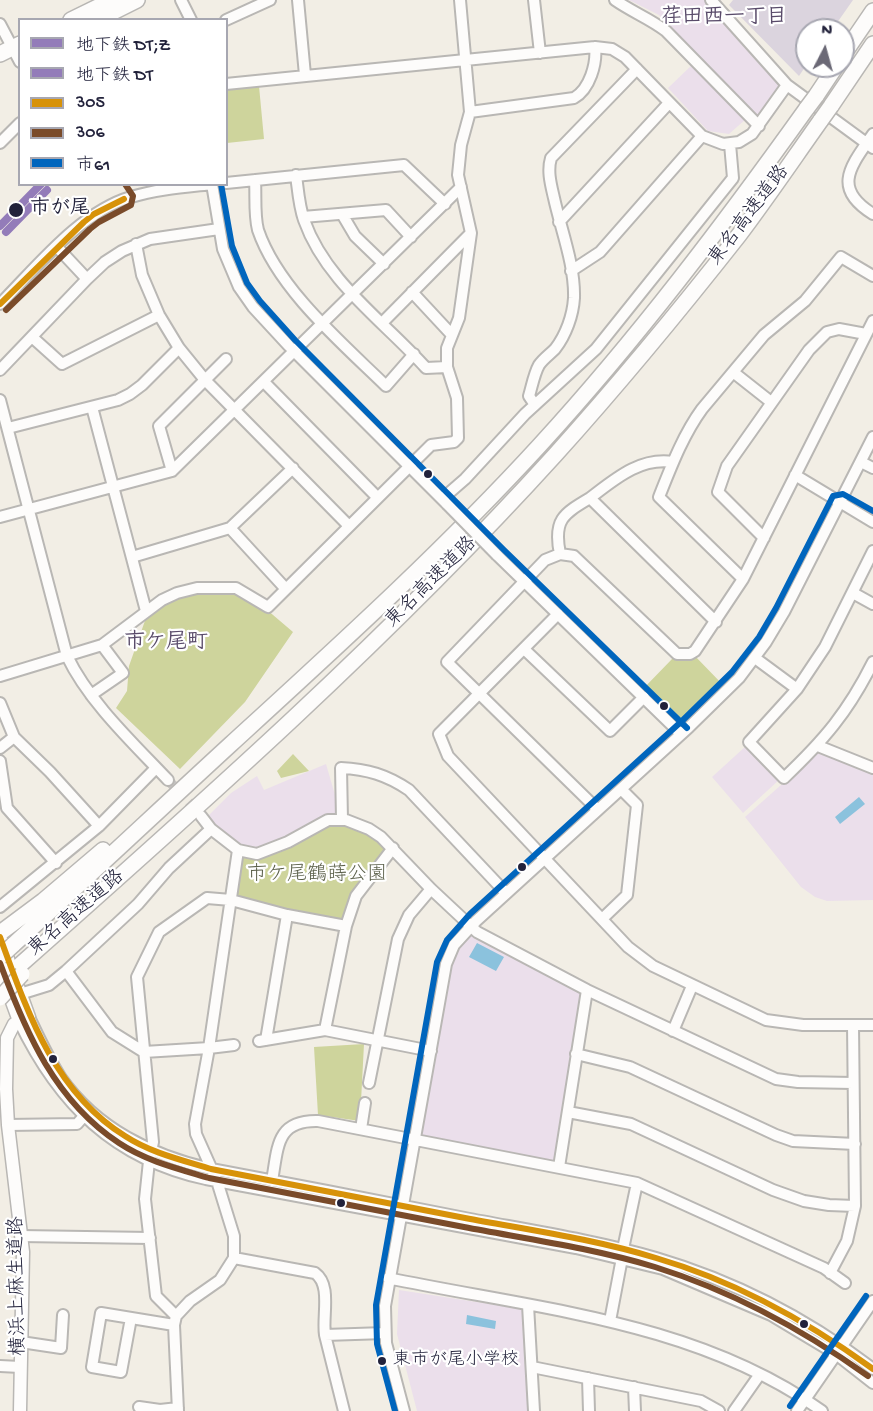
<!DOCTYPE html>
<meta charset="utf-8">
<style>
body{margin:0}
#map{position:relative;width:873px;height:1411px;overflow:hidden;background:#f2eee5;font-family:"Gochi Hand","Klee One",sans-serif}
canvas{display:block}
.legend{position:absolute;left:18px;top:18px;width:210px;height:168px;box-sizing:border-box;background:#fff;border:2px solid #a7a7b1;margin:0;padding:8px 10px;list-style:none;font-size:18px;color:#22223b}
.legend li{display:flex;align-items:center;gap:12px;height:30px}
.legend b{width:30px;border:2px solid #a7a7b1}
.north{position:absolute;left:795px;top:18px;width:60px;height:60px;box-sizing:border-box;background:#fff;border:2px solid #a7a7b1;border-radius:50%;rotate:6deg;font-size:16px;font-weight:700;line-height:24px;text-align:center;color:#22223b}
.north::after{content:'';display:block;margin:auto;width:21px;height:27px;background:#6b6976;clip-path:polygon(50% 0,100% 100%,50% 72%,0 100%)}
</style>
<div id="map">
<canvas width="873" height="1411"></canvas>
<ul class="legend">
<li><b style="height:8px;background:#937cb9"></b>地下鉄 DT;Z</li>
<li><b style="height:8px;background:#937cb9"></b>地下鉄 DT</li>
<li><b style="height:8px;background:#d79209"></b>305</li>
<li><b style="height:8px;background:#7a4b2a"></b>306</li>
<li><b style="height:8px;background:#0065bd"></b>市61</li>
</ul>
<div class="north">N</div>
</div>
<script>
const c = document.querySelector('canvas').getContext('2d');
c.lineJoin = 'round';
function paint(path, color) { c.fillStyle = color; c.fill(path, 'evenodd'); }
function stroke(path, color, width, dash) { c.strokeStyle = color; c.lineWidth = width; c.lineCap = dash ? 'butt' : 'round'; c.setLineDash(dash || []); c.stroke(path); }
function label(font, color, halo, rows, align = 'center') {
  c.font = font + ' "Gochi Hand","Klee One",sans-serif'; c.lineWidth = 4.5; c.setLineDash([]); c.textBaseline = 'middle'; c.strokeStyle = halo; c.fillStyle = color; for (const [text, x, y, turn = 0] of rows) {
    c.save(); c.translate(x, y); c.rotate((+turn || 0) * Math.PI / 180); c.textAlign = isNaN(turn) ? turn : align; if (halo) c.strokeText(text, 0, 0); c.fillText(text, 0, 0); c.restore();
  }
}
paint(new Path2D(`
 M629 0H704L780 83V87L761 116H757L659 15Z
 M692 65 746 119 729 134 708 131 668 88Z
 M746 746 779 780 743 813 712 777Z
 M817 753 873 773V900L827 901 815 897 801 887 745 817Z
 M326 764 342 819 257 854 224 838 208 816 231 793 257 776 264 790Z
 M471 935 582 994 554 1162 420 1137 452 965 459 948Z
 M399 1290 522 1309 528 1411H417L397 1334Z`), '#ebdfeb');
paint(new Path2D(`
 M733 0H853L832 30H807V64L799 76 729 5Z`), '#dbd4de');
paint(new Path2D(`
 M259 86 264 139 227 143V89Z
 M204 592 237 594 266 609 293 632 245 702 180 769 116 708 127 691 129 666 147 615 179 595Z
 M694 655 724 686 682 727 642 690 672 659H684Z
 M293 754 309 771 281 778 277 771Z
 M342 819 393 848 356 896 346 926 231 900 238 850 257 854Z
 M364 1044 360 1121 318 1115 314 1047Z`), '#ced49c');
paint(new Path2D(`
 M859 797 865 804 840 824 835 817Z
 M477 943 504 957 496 971 469 957Z
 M467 1315 496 1321 495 1329 466 1324Z`), '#8bc2dd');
stroke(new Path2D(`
 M168 780 199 813`), '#c8c5c3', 10, [10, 5]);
const minor = new Path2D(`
 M181 0 191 20
 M298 0 305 75
 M534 0 540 53
 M615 0C632 12 649 18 666 31L759 126
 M711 0 787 85 873 148
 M226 20 270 0
 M0 24 20 62
 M226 84 595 47 612 49 625 57 702 136 723 144 739 142 752 134 787 85
 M470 112 574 98C590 89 597 63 595 47
 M873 134C851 166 831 188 873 214
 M0 143 20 123
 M296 175C298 190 299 206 304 220 326 282 384 321 426 368L447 367
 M255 180C256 195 254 215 258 230 278 289 342 343 386 386L414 354
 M226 183 404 165 445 204
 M212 184 223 249 239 287 253 307 289 346 447 504
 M342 214 355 236 384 264
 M303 217 386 210 411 237
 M559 222 669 103
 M136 244 142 275 159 315 179 348 205 380 349 526
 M57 247 87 279
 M571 271 600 252 702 136
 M412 292 452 335
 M0 304C37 267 80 212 131 197 157 189 186 187 213 184
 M382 323 471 233
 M32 337 62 364 159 315
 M0 370 87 279 105 262 122 251 150 239 219 229
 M733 372 771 402
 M264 382 377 497
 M0 400 67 656C89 702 133 743 168 780
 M535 405 529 396C532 386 534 374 539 365 543 359 550 354 555 349 566 335 573 315 574 298 575 265 561 230 554 198 551 185 547 171 551 158L637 69
 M92 407 146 611
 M8 428 118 400 130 394 142 385 179 348
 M861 462 873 468
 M172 471 159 426 226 359
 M795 475 873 522
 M590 498C615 479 640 457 673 462
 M442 499 465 479 525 414 596 349 733 178 730 144
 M0 517 172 471 461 187
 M230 528 285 588
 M764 538 718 492 727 466 809 350 827 332 839 329 866 334
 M873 551 825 647 797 689 749 742 784 778C824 740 848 712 873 662
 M560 554C553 520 563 514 590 498L716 622
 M497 555 681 734
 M132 557 230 528 293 468
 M743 579 659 497C671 467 683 435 702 409L764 335 805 301 841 257 873 276
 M853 593 873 604
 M558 614 439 734 448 756 628 947 653 966 766 1020 803 1025H873
 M524 649 610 731 644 697
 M755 658 797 689
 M0 676 102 645 162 600 177 593 197 588H236L268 607 431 445 454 442 458 438 457 398 447 367V348L459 318 471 233 458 175 461 145 470 112 460 0
 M91 695 123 673 102 645
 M0 703 14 737 50 772 99 826
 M818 746 873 768
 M0 748 14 737
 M0 761 7 808 56 863
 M598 810 447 662 545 560 560 554 574 556 677 654H690L695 651 743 579 873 321
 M201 816 211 829 238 850 257 854 288 842 328 820H346L369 829 381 837 431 889 477 932 587 990 776 1079 798 1082 853 1083
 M342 819 341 768C367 769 387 775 409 790L506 893
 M0 907 99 826 156 768
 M602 919 627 895 637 805 621 789
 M66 971 112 1032 144 1052 209 1048 195 1124 196 1134 217 1181 234 1236V1258L220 1280 190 1301 176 1316 174 1325 178 1411
 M20 994 49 985 66 971 138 904 169 868 211 829
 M29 1017C39 1038 48 1058 61 1078 96 1128 152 1156 211 1169 296 1185 380 1201 465 1218 528 1230 594 1240 656 1258 734 1281 809 1320 873 1369
 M19 1021C59 1104 114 1159 206 1179L576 1248 663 1269 771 1315 836 1354 873 1383
 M325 1030 346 926 356 896 393 848
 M673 1031 692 986
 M266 1040 287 915
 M259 1041 325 1030 431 1051
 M234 1045 209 1048 238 850
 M576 1054 630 1067 776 1135 793 1141 855 1144
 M369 1083 398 939 409 915 431 889
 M568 1112 631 1124 773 1190 804 1201 829 1205 855 1206
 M8 1125 77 1124 84 1116
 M361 1129 365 1103
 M559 1167 587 990
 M272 1181C278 1147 276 1120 318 1121L637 1183 824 1268 845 1283
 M21 1236 150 1238
 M623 1249 637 1183
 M234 1258 315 1273C332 1285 322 1316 325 1335L344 1411
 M830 1273 847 1241 855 1206 853 1025
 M388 1278C536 1309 696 1321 822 1411
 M528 1305 534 1411
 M176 1316 156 1296 145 1199 149 1161 153 1142 137 977 159 932 207 898 231 900 287 915 346 926
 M131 1318 121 1372 92 1367 101 1313 174 1325
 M610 1321 622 1258
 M325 1335 385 1333
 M21 1342 61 1348 63 1315
 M0 1366 20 1367
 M532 1367 701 1401 719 1411
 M588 1378 589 1411
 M634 1387 635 1411
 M139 1407 160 1410 178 1408
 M404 1411 386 1343 385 1306 446 964 454 945 476 921 689 727 739 678 766 642 784 612 873 437
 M734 1411 760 1374
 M797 1411 873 1301`);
const major = new Path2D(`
 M0 937 29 1017 14 1024 7 1038 6 1089 8 1125 23 1252 20 1411
 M0 969 19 1021`);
const highway = new Path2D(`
 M71 20 112 0
 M97 20 137 0
 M0 54 20 44
 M843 55 873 11
 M816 96 836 66
 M831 106 873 44
 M0 933 43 901 103 850
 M13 945C86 879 158 811 231 744 337 647 443 551 540 445 637 339 724 224 807 108
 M20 965C203 803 390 637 555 455 619 384 680 310 739 235 767 198 794 158 821 120`);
stroke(minor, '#b9b7b4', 14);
stroke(major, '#b9b7b4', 15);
stroke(highway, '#b9b7b4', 18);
stroke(minor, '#fdfcfb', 10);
stroke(major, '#fdfcfb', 12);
stroke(highway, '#fdfcfb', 15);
const minorBridge = new Path2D(`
 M447 504 497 555`);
const highwayBridge = new Path2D(`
 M807 108 816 96
 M821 120 831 106
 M0 957 13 945
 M0 998 22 974`);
stroke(minorBridge, '#b9b7b4', 14, []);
stroke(highwayBridge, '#b9b7b4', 18, []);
stroke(minorBridge, '#fdfcfb', 10);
stroke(highwayBridge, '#fdfcfb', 15);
stroke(new Path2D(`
 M0 304 84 222 94 214 124 199
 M0 937C27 1011 54 1092 125 1136 151 1153 182 1160 211 1169 296 1185 380 1202 465 1218 529 1230 594 1239 656 1258 735 1281 807 1321 873 1369`), '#d79209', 6);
stroke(new Path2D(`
 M6 310 90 229 99 222 131 205 133 196 125 184
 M0 963C26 1033 55 1101 119 1143 146 1161 179 1169 209 1178 294 1194 379 1211 464 1227 527 1239 592 1248 655 1267 732 1291 802 1329 868 1376`), '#7a4b2a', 6);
stroke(new Path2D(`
 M221 184 232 246 247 283 260 301 295 340 503 549 687 728
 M790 1406 866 1296
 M395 1411 377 1344 376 1305 437 962 447 940 470 914 683 720 732 672 759 637 776 608 833 496 843 494 873 511`), '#0065bd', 6);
stroke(new Path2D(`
 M0 226 41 184`), '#937cb9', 8);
stroke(new Path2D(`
 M6 232 47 190`), '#937cb9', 8);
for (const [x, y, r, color] of [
 [16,210,8,"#22223b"],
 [428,474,5,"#22223b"],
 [664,706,5,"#22223b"],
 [522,867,5,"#22223b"],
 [53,1059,5,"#22223b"],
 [341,1203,5,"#22223b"],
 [804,1324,5,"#22223b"],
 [382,1361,5,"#22223b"]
]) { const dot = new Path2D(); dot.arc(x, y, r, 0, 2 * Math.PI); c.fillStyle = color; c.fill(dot); stroke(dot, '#fff', 2); }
label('18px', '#22223b', '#fff', [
 ["東市が尾小学校",393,1361]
], 'left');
label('bold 20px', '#22223b', '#fff', [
 ["市が尾",30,210]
], 'left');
label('20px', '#22223b', '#fff', [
 ["東名高速道路",750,216,-53],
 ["東名高速道路",432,583,-45],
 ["東名高速道路",77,914,-41],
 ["横浜上麻生道路",19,1286,-91]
]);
label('20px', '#5b604a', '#fff', [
 ["市ケ尾鶴蒔公園",317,876]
]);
label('bold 21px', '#594b6a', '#fff', [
 ["荏田西一丁目",724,19],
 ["市ケ尾町",166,644]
]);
</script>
